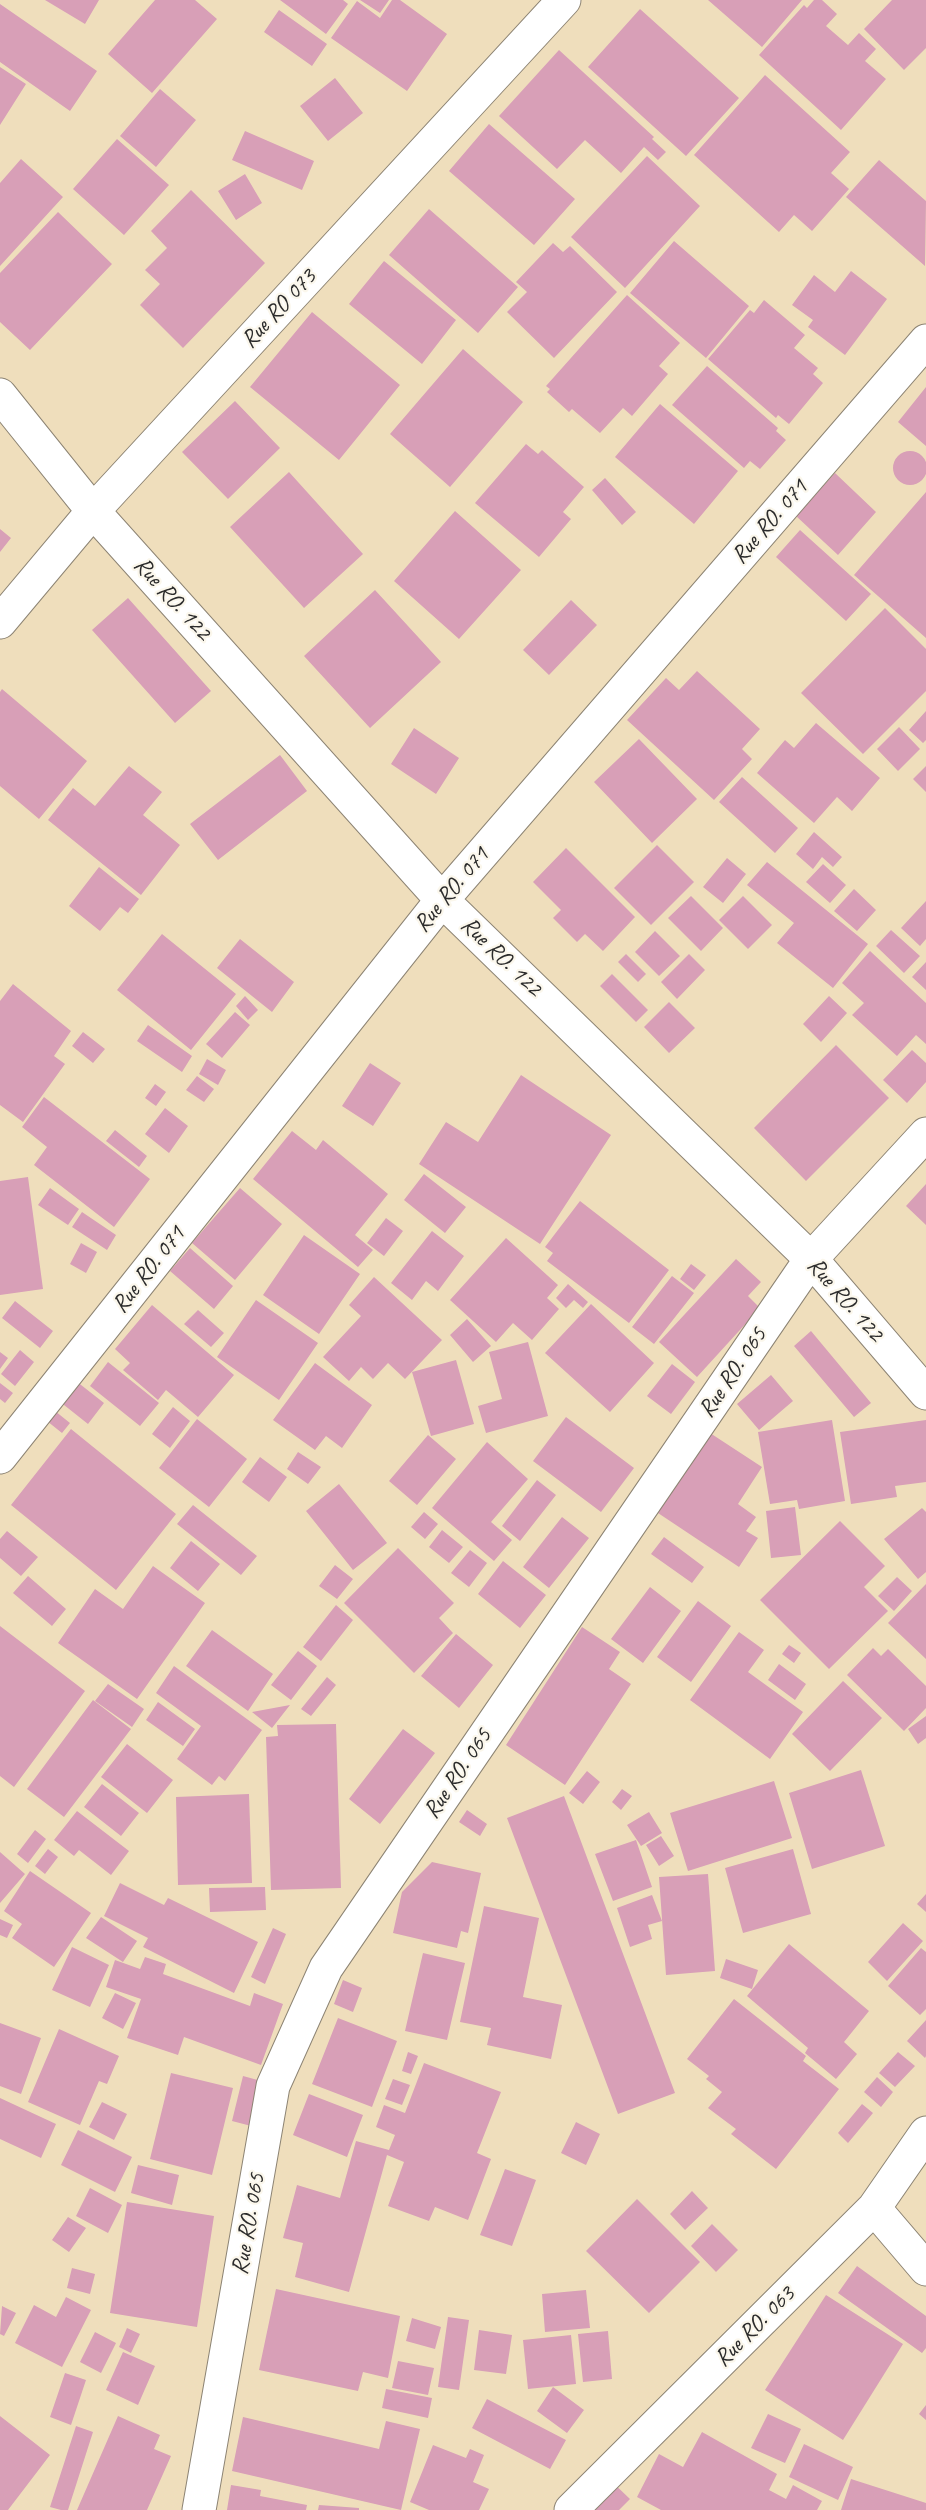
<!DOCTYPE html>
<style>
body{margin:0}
canvas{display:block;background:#efdebc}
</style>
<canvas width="926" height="2510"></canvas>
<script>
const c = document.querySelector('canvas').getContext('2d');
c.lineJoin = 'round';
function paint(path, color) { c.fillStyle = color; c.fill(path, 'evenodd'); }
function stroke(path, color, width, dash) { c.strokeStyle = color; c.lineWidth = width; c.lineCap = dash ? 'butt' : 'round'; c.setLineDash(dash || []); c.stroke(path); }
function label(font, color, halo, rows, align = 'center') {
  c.font = font + ' Caveat,sans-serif'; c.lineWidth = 4.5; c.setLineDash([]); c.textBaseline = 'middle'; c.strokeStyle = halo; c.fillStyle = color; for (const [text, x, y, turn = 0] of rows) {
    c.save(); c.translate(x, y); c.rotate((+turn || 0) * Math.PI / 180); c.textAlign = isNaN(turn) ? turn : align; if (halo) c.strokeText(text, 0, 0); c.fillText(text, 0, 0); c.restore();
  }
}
paint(new Path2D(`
 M45 0H99L85 24Z
 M155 0H195L217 19 152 93 108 54Z
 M280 0H343L348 4 326 34Z
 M360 0H389L380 13Z
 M392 0H400L447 34 407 91 331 38 357 1 380 18Z
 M708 0H802L762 47Z
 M814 0H822L837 14 826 26 848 45 859 33 876 49 865 61 886 79 841 130 759 55 804 5 807 8Z
 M892 0H926V48L904 70 864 29Z
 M0 4 97 71 70 111 0 62Z
 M640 9 739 98 686 156 588 67Z
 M279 10 327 44 312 66 264 32Z
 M559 50 654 137 652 139 666 152 658 160 644 147 621 173 585 140 557 169 499 116Z
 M0 67 26 84 0 125Z
 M765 75 850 152 831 173 849 189 812 231 794 215 779 232 694 155Z
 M335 78 363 113 328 141 300 106Z
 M160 89 196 120 156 167 120 136Z
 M489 124 575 199 534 245 449 171Z
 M245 131 314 161 302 190 232 160Z
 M117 139 169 185 124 235 73 189Z
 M647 156 700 206 625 288 571 237Z
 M21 159 63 197 0 266V183Z
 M879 160 926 201 925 266 846 197Z
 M245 174 262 203 236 220 218 191Z
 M191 190 265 263 183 348 140 305 160 284 145 270 167 248 151 231Z
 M429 209 518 287 478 333 389 255Z
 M58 212 112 264 30 350 0 322V273Z
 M674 241 749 306 706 358 630 293Z
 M553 243 563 252 570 246 617 292 554 358 507 312 527 292 516 282Z
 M384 261 456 320 422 364 349 304Z
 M851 271 887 299 845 355 808 327 813 320 792 305 814 275 835 292Z
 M627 295 680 343 659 366 668 374 632 416 623 408 600 433 572 409 569 412 547 392 550 389 546 386Z
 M764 300 805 335 794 348 818 368 813 374 823 383 789 424 778 415 776 418 708 359 750 310 754 313Z
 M312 312 400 385 339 460 250 387Z
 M463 349 523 402 450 487 390 434Z
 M707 366 778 428 776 431 786 440 760 469 750 461 744 468 672 405Z
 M926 387V446L898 422Z
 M235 401 280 448 228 499 182 452Z
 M660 404 738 471 694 524 615 457Z
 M526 444 538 454 542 450 584 487 563 512 571 519 539 557 475 503Z
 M893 468a17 17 0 1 1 34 0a17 17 0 1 1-34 0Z
 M289 472 363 554 304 608 230 527Z
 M835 473 876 512 838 555 796 516Z
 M605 478 636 512 622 525 592 490Z
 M926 492V638L854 575Z
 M455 511 521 570 459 639 394 581Z
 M0 529 11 538 0 552Z
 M800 530 871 594 846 621 776 557Z
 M375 590 441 662 370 728 304 656Z
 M128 598 211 691 175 723 92 630Z
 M571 600 597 625 549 675 523 650Z
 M885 608 926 649V691L863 754 801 693Z
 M697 671 760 729 742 749 752 759 714 800 627 720 666 678 679 690Z
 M2 689 87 761 39 819 0 786V692Z
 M926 711V740L923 743 909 730Z
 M816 723 880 778 852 811 837 797 814 823 757 773 785 740 794 748Z
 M899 727 920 749 898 771 877 749Z
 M414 728 459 758 436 794 391 764Z
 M639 739 697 799 652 843 594 782Z
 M280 755 307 791 218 860 190 824Z
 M129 766 162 792 143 815 180 845 141 895 48 820 73 788 95 806Z
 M926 766V792L913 779Z
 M742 777 798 828 775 853 719 802Z
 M814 832 842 857 833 867 822 857 813 869 796 854Z
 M657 845 694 882 651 925 614 888Z
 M566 848 635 917 603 951 585 934 577 942 553 918 561 910 533 882Z
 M727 858 746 874 723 903 703 887Z
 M767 862 868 944 833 988 777 943 794 923 747 885Z
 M823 864 846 885 830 903 806 882Z
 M99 867 139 899 128 913 120 907 100 931 69 906Z
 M854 889 876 910 857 931 834 911Z
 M691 896 723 928 701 951 668 918Z
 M743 896 772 925 748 949 719 920Z
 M926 901V939L920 946 901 928Z
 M891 930 920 956 904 973 876 946Z
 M655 931 680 956 659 976 635 952Z
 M162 934 236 994 191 1050 117 990Z
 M240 939 294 982 272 1012 217 968Z
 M870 951 926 1003V1044L916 1035 897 1056 852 1015 864 1003 842 983Z
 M626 954 646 974 638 982 618 962Z
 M689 954 705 970 677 999 661 982Z
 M926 962V990L912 977Z
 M612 974 648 1010 636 1022 600 986Z
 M13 984 71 1031 54 1056 65 1064 23 1122 0 1105V1001Z
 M245 996 258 1010 248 1020 236 1006Z
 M829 996 847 1013 821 1042 803 1024Z
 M669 1002 695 1028 669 1053 644 1027Z
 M235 1012 250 1025 222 1058 206 1044Z
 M148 1025 192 1056 182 1072 137 1041Z
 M83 1032 105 1049 93 1063 72 1046Z
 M836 1045 889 1098 806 1181 754 1128Z
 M912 1050 926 1063V1082L907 1103 883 1080Z
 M207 1059 226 1070 218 1085 199 1074Z
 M370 1063 401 1083 373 1126 342 1106Z
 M521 1075 611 1135 540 1244 419 1164 446 1122 478 1142Z
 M197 1076 214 1089 204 1102 186 1090Z
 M155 1084 166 1092 156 1106 145 1098Z
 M44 1097 150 1179 114 1227 34 1165 47 1147 22 1127Z
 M165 1108 188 1126 169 1153 145 1134Z
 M115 1130 147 1156 139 1167 106 1141Z
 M292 1131 316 1150 323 1140 388 1194 355 1235 373 1250 358 1267 253 1179Z
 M424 1174 466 1207 445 1233 404 1200Z
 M28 1177 43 1289 0 1295V1181Z
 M926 1184V1225L906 1206Z
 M50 1188 79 1209 68 1225 38 1205Z
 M240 1188 282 1224 235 1280 192 1243Z
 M580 1201 669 1270 629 1323 547 1261 553 1253 545 1247Z
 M82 1212 116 1235 107 1250 72 1227Z
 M386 1218 403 1231 384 1256 367 1243Z
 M432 1231 464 1256 438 1291 426 1281 412 1300 391 1283Z
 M304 1235 360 1274 319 1334 263 1295Z
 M506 1238 558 1285 547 1298 559 1309 532 1340 513 1323 496 1342 450 1300Z
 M81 1243 97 1252 86 1273 70 1264Z
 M190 1248 233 1286 214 1309 170 1271Z
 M736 1259 761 1282 748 1296 760 1308 697 1377 659 1342Z
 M691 1264 706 1275 694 1290 680 1279Z
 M672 1276 694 1293 654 1344 632 1327Z
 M374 1277 442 1340 405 1379 388 1363 373 1379 361 1367 349 1381 323 1357 361 1316 349 1305Z
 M568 1284 588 1302 583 1308 574 1300 566 1308 556 1298Z
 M256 1300 318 1343 279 1400 217 1357Z
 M15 1301 53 1331 40 1348 2 1318Z
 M591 1304 654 1363 610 1412 545 1353Z
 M152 1305 234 1375 198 1417 166 1390 158 1400 123 1370 130 1363 115 1349Z
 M198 1310 224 1333 211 1347 184 1324Z
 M467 1319 491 1346 473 1362 450 1335Z
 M811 1331 871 1403 854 1417 794 1346Z
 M528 1342 548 1416 486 1433 478 1406 502 1399 489 1352Z
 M20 1350 34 1362 15 1386 1 1374Z
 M0 1352 8 1358 0 1369Z
 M456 1360 474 1424 431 1436 412 1372Z
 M108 1362 159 1403 140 1426 90 1386Z
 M315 1363 372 1405 342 1448 326 1436 315 1450 273 1420Z
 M672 1364 695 1382 671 1414 647 1396Z
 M771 1375 793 1401 759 1430 737 1404Z
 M76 1381 104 1403 88 1424 59 1401Z
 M0 1383 13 1393 5 1403 0 1399Z
 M173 1407 190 1421 170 1448 152 1434Z
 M55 1411 70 1423 62 1433 47 1421Z
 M566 1417 634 1468 601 1512 533 1461Z
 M197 1419 247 1459 209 1507 159 1468Z
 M832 1420 845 1501 799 1509 797 1500 770 1504 758 1432Z
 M926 1420V1482L895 1486 897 1497 851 1504 840 1432Z
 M71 1429 176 1514 116 1590 11 1505Z
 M710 1433 762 1467 738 1504 756 1517 746 1531 758 1538 739 1567 658 1513Z
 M428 1435 456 1459 417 1505 389 1481Z
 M487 1442 528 1479 491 1522 512 1540 494 1561 432 1508Z
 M298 1452 321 1467 308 1484 287 1469Z
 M260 1457 287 1477 269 1502 242 1482Z
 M537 1480 556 1495 520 1541 502 1526Z
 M339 1484 387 1543 353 1570 306 1511Z
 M193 1505 257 1556 241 1575 177 1524Z
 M795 1507 801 1555 771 1558 766 1511Z
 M922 1508 926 1512V1572L918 1579 884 1539Z
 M424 1512 438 1524 425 1539 411 1527Z
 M562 1517 589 1538 549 1588 523 1567Z
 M840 1521 885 1566 864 1587 888 1611 829 1669 760 1600Z
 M442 1530 463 1547 449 1563 429 1547Z
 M7 1531 38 1557 21 1576 0 1558V1539Z
 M664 1537 704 1567 692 1583 651 1554Z
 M191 1541 220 1564 198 1591 170 1568Z
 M398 1548 454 1603 439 1618 453 1633 414 1673 344 1603Z
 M470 1550 487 1563 469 1587 451 1573Z
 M503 1561 546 1595 520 1628 478 1594Z
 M335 1565 353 1579 337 1599 319 1586Z
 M153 1566 205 1603 137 1699 58 1643 95 1589 123 1609Z
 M28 1576 66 1609 52 1626 13 1593Z
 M897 1577 912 1591 894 1611 878 1596Z
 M926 1584V1659L888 1623Z
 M650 1587 681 1611 643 1663 611 1639Z
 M698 1601 731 1626 691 1682 657 1657Z
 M336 1605 353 1620 321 1661 303 1647Z
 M0 1626 85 1691 14 1787 0 1776Z
 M582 1627 620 1652 609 1669 631 1684 565 1785 506 1745Z
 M212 1630 273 1674 248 1711 186 1666Z
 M739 1632 764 1650 748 1672 803 1712 770 1759 690 1700Z
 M456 1634 493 1665 459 1708 421 1676Z
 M789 1645 801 1653 794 1663 782 1654Z
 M873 1648 881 1656 888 1649 926 1686V1708L904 1731 847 1675Z
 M298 1651 317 1666 291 1700 271 1685Z
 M779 1664 806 1684 795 1700 768 1680Z
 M174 1666 262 1730 225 1781 219 1776 212 1785 177 1759 201 1726 156 1693Z
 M327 1677 336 1685 311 1716 301 1709Z
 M843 1681 882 1718 830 1771 792 1734Z
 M108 1684 144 1709 132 1727 95 1701Z
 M93 1700 131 1729 64 1817 27 1789Z
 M158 1702 195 1729 183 1746 146 1720Z
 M290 1705 272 1728 252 1712Z
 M926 1716V1738L918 1744 908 1729Z
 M336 1724 341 1888 271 1890 266 1737 278 1736 277 1725Z
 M403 1729 435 1753 380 1824 349 1799Z
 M127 1744 173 1780 147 1813 101 1777Z
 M861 1770 885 1846 812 1869 789 1793Z
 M587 1771 600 1782 583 1804 569 1793Z
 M774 1781 792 1838 688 1871 670 1813Z
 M102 1784 139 1813 121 1836 84 1807Z
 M622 1789 632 1796 621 1810 612 1802Z
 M249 1794 252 1883 178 1885 176 1797Z
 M564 1796 675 2093 618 2114 507 1818Z
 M467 1810 487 1824 480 1836 459 1822Z
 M77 1811 129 1851 111 1875 79 1850 74 1856 54 1840Z
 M649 1812 662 1833 641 1846 627 1825Z
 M35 1830 46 1839 28 1863 17 1854Z
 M661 1836 674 1856 659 1866 646 1845Z
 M636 1840 652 1887 613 1901 595 1854Z
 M48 1849 58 1857 45 1874 35 1866Z
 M793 1849 811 1914 743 1933 725 1868Z
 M0 1852 25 1874 0 1903Z
 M432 1862 481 1873 468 1933 461 1931 457 1948 393 1933 402 1892Z
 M30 1871 91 1913 54 1967 12 1938 22 1924 4 1911Z
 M708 1874 715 1971 666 1975 659 1877Z
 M120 1883 164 1905 168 1898 258 1942 234 1993 143 1947 148 1938 104 1916Z
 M265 1887 266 1910 210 1912 209 1888Z
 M926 1894V1912L917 1904Z
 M652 1895 662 1921 648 1925 652 1939 630 1947 617 1908Z
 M484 1906 539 1918 523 1997 562 2005 551 2059 487 2045 491 2028 460 2022Z
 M101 1917 137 1941 123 1962 86 1938Z
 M0 1919 13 1925 7 1938 0 1935Z
 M903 1923 923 1941 887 1981 868 1962Z
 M273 1928 286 1934 265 1984 251 1977Z
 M789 1944 869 2011 844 2042 857 2054 836 2079 805 2053 808 2048 747 1996Z
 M72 1947 109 1965 90 2007 52 1990Z
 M921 1948 926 1952V2009L920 2015 888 1986Z
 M423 1953 465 1963 447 2040 405 2031Z
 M145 1957 166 1964 163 1974 250 2006 254 1993 283 2004 261 2065 184 2037 178 2055 127 2038 141 1999 106 1987 115 1960 140 1969Z
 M726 1959 758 1970 752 1989 720 1978Z
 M343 1980 362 1988 353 2012 334 2004Z
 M115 1993 136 2003 123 2029 102 2018Z
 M734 1999 806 2056 803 2061 839 2089 776 2169 731 2134 736 2129 708 2108 722 2092 706 2079 709 2076 687 2059Z
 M338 2018 397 2041 372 2107 312 2084Z
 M926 2020V2056L925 2058 907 2041Z
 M0 2023 41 2038 21 2094 0 2086Z
 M59 2029 119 2056 107 2084 99 2081 80 2125 28 2102Z
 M408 2052 418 2056 411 2074 402 2071Z
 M898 2052 915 2066 895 2087 879 2073Z
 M424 2063 501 2092 477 2153 491 2159 468 2220 435 2207 429 2221 388 2206 404 2162 387 2155 349 2292 295 2277 303 2243 283 2238 297 2185 340 2198 356 2141 389 2150 395 2135 376 2127 384 2105 405 2113Z
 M171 2073 233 2088 212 2175 150 2159Z
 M243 2076 265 2082 255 2127 232 2121Z
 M877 2077 893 2092 881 2107 864 2092Z
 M393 2079 410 2085 402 2105 385 2099Z
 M309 2094 363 2115 347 2157 293 2135Z
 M0 2098 56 2124 41 2158 0 2139Z
 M102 2102 127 2114 114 2140 89 2127Z
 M862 2104 873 2113 848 2143 838 2133Z
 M576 2122 600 2134 586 2165 561 2153Z
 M78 2130 132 2157 115 2192 61 2165Z
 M138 2165 179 2175 172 2205 131 2193Z
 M505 2169 536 2180 512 2246 480 2235Z
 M90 2188 122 2205 108 2233 76 2216Z
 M692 2191 708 2208 685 2230 670 2214Z
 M637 2199 700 2262 649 2313 586 2251Z
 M127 2202 214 2216 197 2327 110 2313Z
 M68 2217 86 2228 69 2252 52 2240Z
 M712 2224 738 2250 716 2272 691 2246Z
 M857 2266 926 2316V2348L922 2353 838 2293Z
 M72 2268 95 2274 90 2294 67 2288Z
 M276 2289 400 2316 388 2378 363 2372 358 2391 259 2370Z
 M586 2290 590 2328 545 2332 542 2294Z
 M826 2295 903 2344 843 2440 765 2390Z
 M66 2297 91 2310 62 2367 15 2343 34 2305 56 2317Z
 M2 2306 16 2313 4 2336 0 2334Z
 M448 2317 469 2320 459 2390 438 2387Z
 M412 2318 441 2327 435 2349 406 2341Z
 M127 2328 140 2334 131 2353 119 2347Z
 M479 2330 512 2335 506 2374 474 2370Z
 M608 2331 612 2379 583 2382 578 2334Z
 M95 2332 116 2343 101 2373 80 2362Z
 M571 2335 576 2384 528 2389 523 2340Z
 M123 2352 155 2366 138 2405 106 2390Z
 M398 2361 434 2368 428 2395 392 2388Z
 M65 2373 86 2380 71 2425 50 2417Z
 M553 2387 584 2410 567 2433 537 2411Z
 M386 2389 432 2398 428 2418 382 2408Z
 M487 2399 566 2440 550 2469 472 2428Z
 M926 2405V2420L919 2414Z
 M768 2414 801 2429 785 2463 751 2448Z
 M0 2416 50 2455 8 2510H0Z
 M118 2416 160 2435 154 2449 171 2456 147 2510H77Z
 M243 2417 379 2449 386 2421 420 2429 401 2510 232 2471Z
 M76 2426 93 2432 68 2510H61L50 2507Z
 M702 2432 777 2474 769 2490 786 2499 793 2485 822 2501 817 2510H661L637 2497 659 2454 683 2467Z
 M804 2444 853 2467 838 2500 789 2477Z
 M433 2445 466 2458 470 2449 484 2455 473 2482 489 2489 479 2510H429L410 2502Z
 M608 2478 630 2499 619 2510H577Z
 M851 2479 926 2503V2510H841Z
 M231 2485 261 2490 260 2496 307 2505 306 2510H227Z
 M319 2505 359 2508V2510H318Z`), '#d89fb7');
const street = new Path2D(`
 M0 395 93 511 442 900 811 1259 926 1393
 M0 622 93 511 564 0
 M0 1457 442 900 926 341
 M874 2208 926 2269
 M199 2510 273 2086 326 1968 811 1259 926 1134
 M571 2510 874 2208 926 2133`);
stroke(street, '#8d8474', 35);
stroke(street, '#fff', 33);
label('24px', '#2b2b2b', '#fbf7ec', [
 ["Rue RO 073",279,309,-47],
 ["Rue RO. 071",770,522,-49],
 ["Rue RO. 122",172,599,48],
 ["Rue RO. 071",452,890,-50],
 ["Rue RO. 122",501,957,44],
 ["Rue RO. 071",149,1270,-52],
 ["Rue RO. 122",845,1300,49],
 ["Rue RO. 065",733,1373,-56],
 ["Rue RO. 065",458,1774,-56],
 ["Rue RO. 065",249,2224,-80],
 ["Rue RO. 063",755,2327,-45]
]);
</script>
